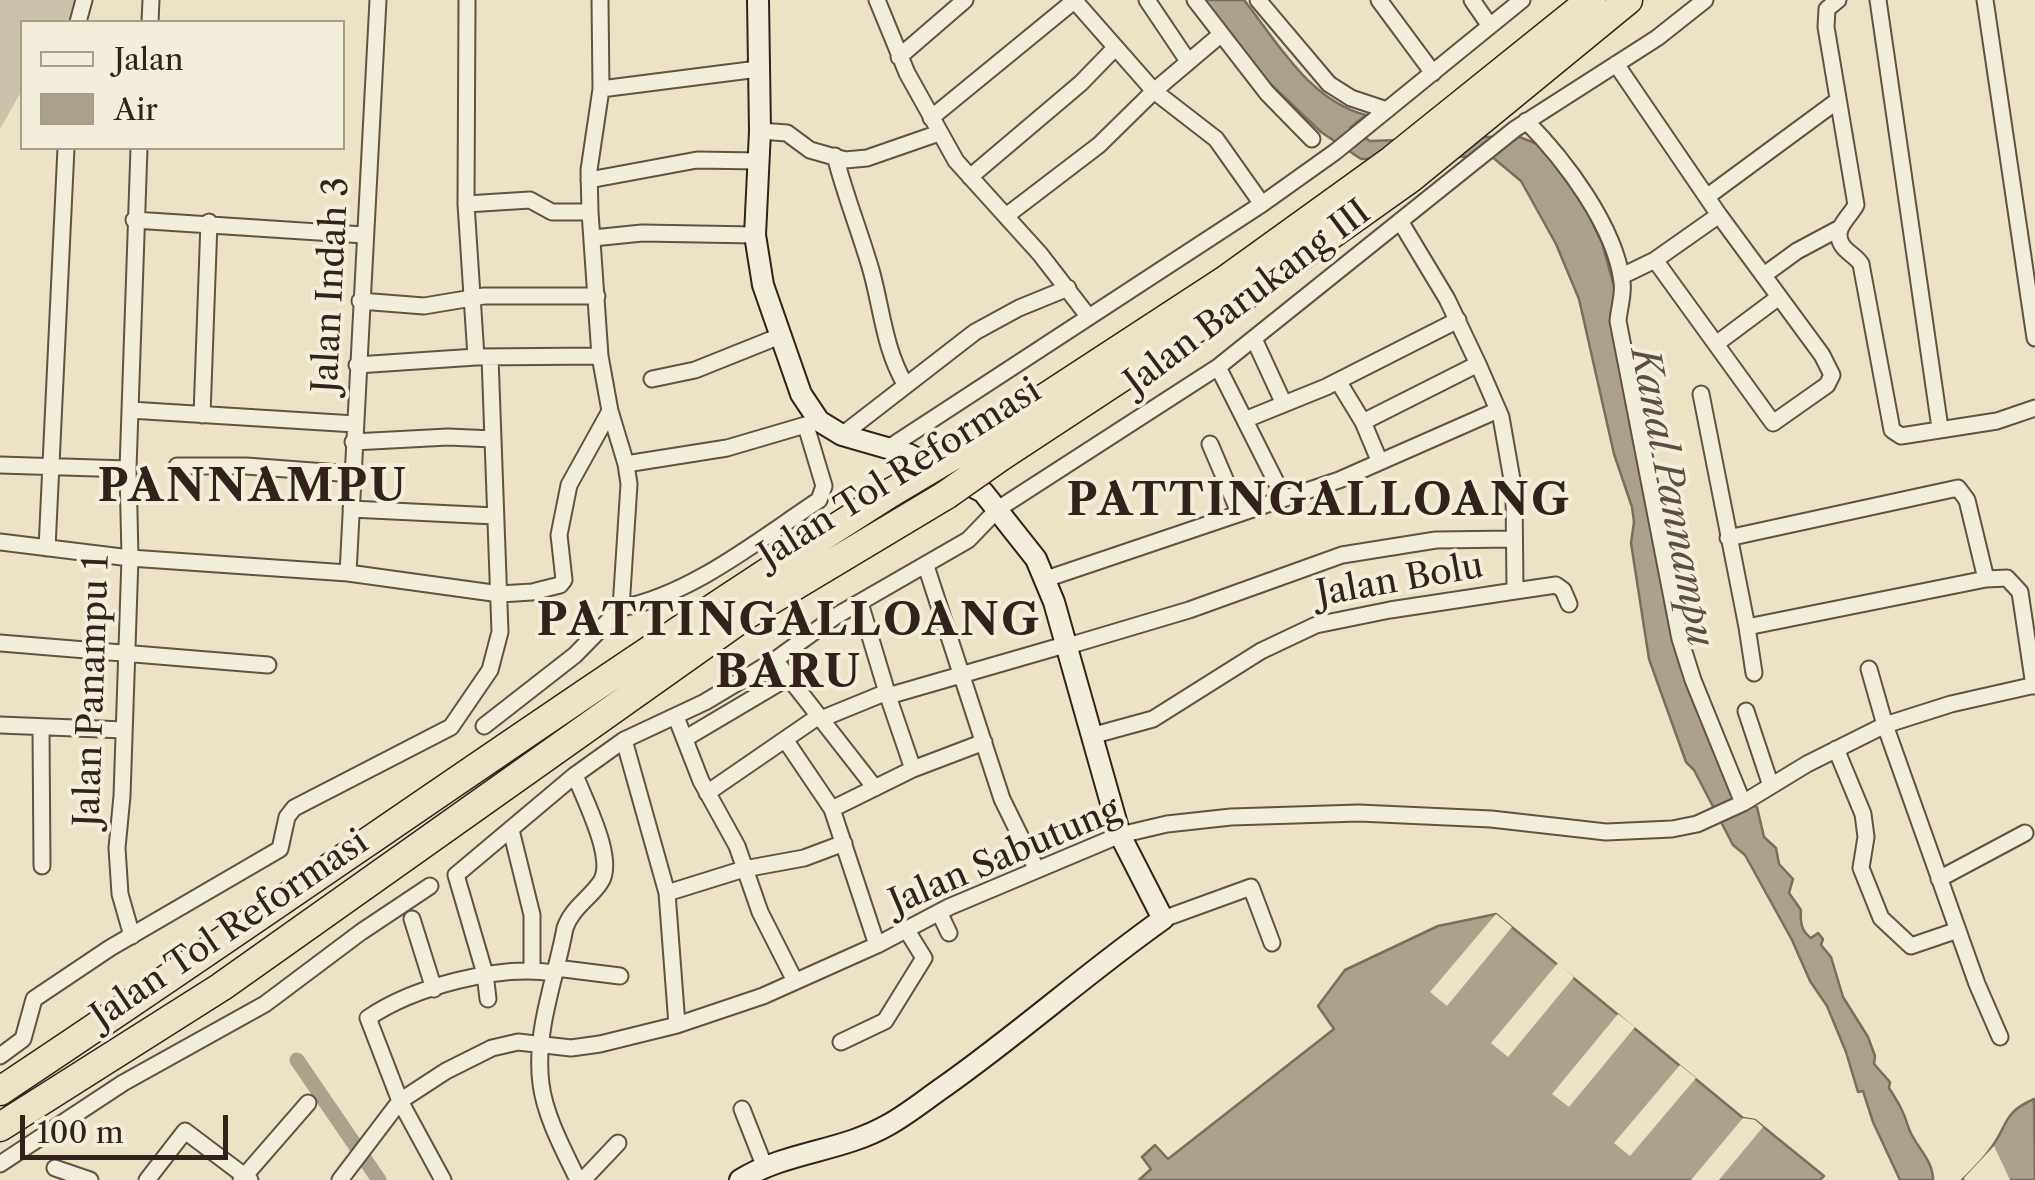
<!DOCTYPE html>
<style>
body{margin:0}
#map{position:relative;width:2035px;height:1180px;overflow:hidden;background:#ece3c7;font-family:"Libre Caslon Text",serif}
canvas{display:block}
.legend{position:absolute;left:20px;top:20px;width:325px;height:130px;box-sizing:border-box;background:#f3eddb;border:2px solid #a59c8e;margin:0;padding:12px 18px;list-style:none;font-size:30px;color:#31221b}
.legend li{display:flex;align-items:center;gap:20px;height:50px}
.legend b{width:50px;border:2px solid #a59c8e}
.scale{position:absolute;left:20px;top:1115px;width:208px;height:45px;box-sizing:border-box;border:5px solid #31221b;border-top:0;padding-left:12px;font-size:30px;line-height:35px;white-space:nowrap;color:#31221b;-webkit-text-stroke:8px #f3eddb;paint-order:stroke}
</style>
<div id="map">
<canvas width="2035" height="1180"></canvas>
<ul class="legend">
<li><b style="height:12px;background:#f3eddb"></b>Jalan</li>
<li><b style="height:28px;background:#aca18d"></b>Air</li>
</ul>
<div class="scale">100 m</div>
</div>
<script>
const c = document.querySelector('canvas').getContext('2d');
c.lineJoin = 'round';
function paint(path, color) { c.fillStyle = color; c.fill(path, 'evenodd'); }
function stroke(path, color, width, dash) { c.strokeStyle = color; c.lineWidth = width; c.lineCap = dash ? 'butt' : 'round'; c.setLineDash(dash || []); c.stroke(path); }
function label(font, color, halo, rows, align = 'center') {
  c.font = font + ' "Libre Caslon Text",serif'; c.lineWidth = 8; c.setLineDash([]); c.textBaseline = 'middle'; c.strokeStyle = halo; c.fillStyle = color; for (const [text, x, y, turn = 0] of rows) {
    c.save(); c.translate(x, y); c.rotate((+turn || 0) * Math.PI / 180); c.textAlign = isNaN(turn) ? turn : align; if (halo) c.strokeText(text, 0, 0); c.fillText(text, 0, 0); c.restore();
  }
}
paint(new Path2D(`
 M0 0H80L74 22H22V90L0 129Z`), '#ccc2aa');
const water = new Path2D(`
 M1203 0H1244C1278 43 1310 101 1366 115L1350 128 1370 141 1517 136 1542 146 1577 191 1602 243 1617 297 1673 631 1748 805 1757 807 1764 837 1776 848 1779 864 1793 879 1789 893 1801 910C1800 921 1801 931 1811 938L1818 933 1823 939 1821 945 1831 957 1843 997 1868 1037 1875 1056 1874 1064 1890 1082 1889 1088C1898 1102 1904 1112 1908 1126 1914 1146 1933 1158 1933 1180H1900L1873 1122 1863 1091 1858 1092 1846 1052 1827 1006 1810 981 1792 940 1745 855 1733 845 1694 770 1686 762 1649 659 1631 543 1634 522 1632 507 1614 454 1579 299 1556 244 1521 181 1491 156 1361 159 1321 132 1263 77Z
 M1496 914 1743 1118 1755 1120 1824 1176 1820 1180H1139L1151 1169 1142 1157 1155 1145 1168 1159 1334 1029 1318 1006 1345 970 1438 926Z
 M2034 1099 2035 1180H1962C1972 1170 1983 1160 1991 1148 2009 1124 2002 1113 2034 1099Z`);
paint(water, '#aca18d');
stroke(water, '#7b6e5f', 2.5);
paint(new Path2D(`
 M1496 914 1512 927 1447 1006 1430 992Z
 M1558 963 1574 977 1508 1057 1491 1043Z
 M1618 1014 1635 1027 1569 1107 1552 1094Z
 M1680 1065 1696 1078 1630 1156 1614 1143Z
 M1743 1118 1755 1120 1763 1127 1719 1180H1691Z
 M1994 1146 2010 1180H1965L1964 1178Z`), '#ece3c7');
stroke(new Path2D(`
 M297 1060 379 1180`), '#aca18d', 15);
const street = new Path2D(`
 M467 0 466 204 476 357
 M600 0 601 89 589 170 590 212 600 356 610 411 626 464 727 448 819 421
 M877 0 907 73 956 161 1040 254 1088 316
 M1074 0 1154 91 1216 139 1262 204
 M1147 0 1188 61
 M1195 0 1267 93 1312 139
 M1258 0 1329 84 1351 98 1387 110
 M1379 0 1433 73
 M1472 0 1490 26
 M1838 0 1827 9 1826 27 1856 205C1849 218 1832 229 1842 245 1847 253 1856 256 1861 264L1892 430 1901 436 1997 421 2035 408
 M1878 0 1940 428
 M1985 0 2035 338
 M78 22 84 0
 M150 22 151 0
 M899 57 965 0
 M1616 64 1719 215 1822 355 1832 375 1827 385 1773 423 1655 260
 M601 89 758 69
 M931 118 1074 1
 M1526 121C1564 159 1615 226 1622 282 1624 294 1619 308 1618 321L1680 639 1693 680 1743 803
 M760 131 787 133 810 150 845 160 867 158 939 133
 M835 156C845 195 860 232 871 270 882 309 884 348 905 384
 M970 177 1081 83 1115 48
 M589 180 697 160 758 161
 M1708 196 1837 101
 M466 204 530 200 552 212H590
 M1006 216 1099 145 1154 91 1219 36
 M134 220 364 235
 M593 238 642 233 755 235
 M1764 275 1797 251 1840 228
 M1622 276 1655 260 1719 215
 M360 301 424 306 484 296H597
 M1254 339 1284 404
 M1716 344 1779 297
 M1478 364 1498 410
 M357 365 476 357 600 356
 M1218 367 1284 498
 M652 379 695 370 780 336
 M1338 381 1363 422 1379 460
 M1701 394 1747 627
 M130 410 355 424
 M202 415 209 222
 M1247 419 1326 387 1458 320
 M1363 422 1478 364 1447 299 1400 221
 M842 435 975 332 1019 308 1068 288
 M353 442 448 437 493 439
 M1210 444 1239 512
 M890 447 1262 204 1335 152 1522 0
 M0 465 128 469
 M177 466H246L353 474
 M351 509 495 516
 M1728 538 1958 488 1967 500 1986 579
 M0 542 130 558 348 573 500 594 532 592 560 585 564 580 559 535 569 485 610 411
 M47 548 66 148
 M926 566 1002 799 1036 868
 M348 573 378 0
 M1046 579 1339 480 1498 410 1501 417 1514 491 1515 591 1390 610 1316 625 1261 651 1153 719 1091 736
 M1515 591 1556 585 1563 590 1569 604
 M860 603 888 696
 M621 608C691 595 760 539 819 500L824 486 806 426
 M0 643 268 665
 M1068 646 1189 610 1342 555 1436 540 1514 539
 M775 660 875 788
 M1869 669 1885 725 1977 984 2000 1037
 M1754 673 1747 627 1986 579 2007 578 2020 592 2034 686
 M1746 711 1771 786
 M676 717 701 781 737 846 760 912 795 981
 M821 719 887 692
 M0 725 124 730
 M484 726 575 655 621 608 629 484 626 464
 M41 728 42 866
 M686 738 789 677
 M624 740 667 893 677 1025
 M786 741 832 809
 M1836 749 1863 814 1866 837 1861 868 1881 918 1911 946 1958 930
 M913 769 888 696 1068 644
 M575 775C584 799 617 861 600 883 589 899 572 908 565 928 556 978 534 1031 541 1084 545 1116 564 1151 578 1180
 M707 793 819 716
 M511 830 532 915V970
 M1939 879 2025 833
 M667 893 744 869 804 858 844 843
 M939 912 949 933
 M412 919 434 989
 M1163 919 1251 887 1272 943
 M132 936 120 894 117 848 122 796 130 558 128 469 139 148
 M877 945 832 809 913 769 984 742
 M556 968 620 976
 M488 999 485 974 456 875 575 775 624 740 705 702 775 660 836 616 968 540 998 509 1218 367 1515 129 1657 38 1705 0
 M841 1042 885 1021 924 958 906 929
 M0 1056 23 1039 34 999 110 948 280 849 287 817 294 808 451 727 490 670 500 632 490 357
 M742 1109 764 1165
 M0 1164 123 1083 265 1004 361 932 430 886
 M55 1168 90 1180
 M147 1180 185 1131 250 1180
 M241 1180 308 1103
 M340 1180 400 1101 446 1071 492 1048 518 1042 571 1048 600 1044 677 1025 763 996 877 945 949 907 1120 835 1167 824 1231 817 1359 813 1491 819 1606 832 1672 829 1697 824 1743 803 1807 764 1885 725 1951 704 2035 685
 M443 1180 400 1101 368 1018C413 987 500 964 554 973
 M583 1180 618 1143`);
const secondary = new Path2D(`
 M740 1180C787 1151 841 1152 888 1125 908 1114 926 1099 945 1086 1020 1033 1088 972 1163 919L1120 835 1054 602 1036 559 983 492 908 454 842 435 819 421 801 394 763 285 755 235 760 131 758 0`);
const highway = new Path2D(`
 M988 435 1224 281 1392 160 1591 0
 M1000 457 1239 300 1412 177 1628 0
 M0 1091C299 893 589 684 892 492
 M0 1127 221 987 746 615 946 495`);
stroke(street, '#605246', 19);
stroke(secondary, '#31221b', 24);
stroke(highway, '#31221b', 31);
stroke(street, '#f3eddb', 15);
stroke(secondary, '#f3eddb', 20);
stroke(highway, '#ece3c7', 28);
const highwayBridge = new Path2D(`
 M892 492 988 435
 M946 495 1000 457`);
stroke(highwayBridge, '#31221b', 31, []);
stroke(highwayBridge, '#ece3c7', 28);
label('35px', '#31221b', '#f3eddb', [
 ["Jalan Indah 3",332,285,-87],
 ["Jalan Barukang III",1248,298,-37],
 ["Jalan Tol Reformasi",900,474,-32],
 ["Jalan Bolu",1400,581,-10],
 ["Jalan Panampu 1",93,691,-88],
 ["Jalan Sabutung",1005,857,-23],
 ["Jalan Tol Reformasi",230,930,-34]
]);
label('italic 38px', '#5c4e43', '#f3eddb', [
 ["Kanal Pannampu",1671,497,79]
]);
c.letterSpacing = '2.5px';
label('bold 45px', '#31221b', '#f3eddb', [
 ["PANNAMPU",253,488],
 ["PATTINGALLOANG",1319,502],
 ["PATTINGALLOANG",789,622],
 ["BARU",789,674]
]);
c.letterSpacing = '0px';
</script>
